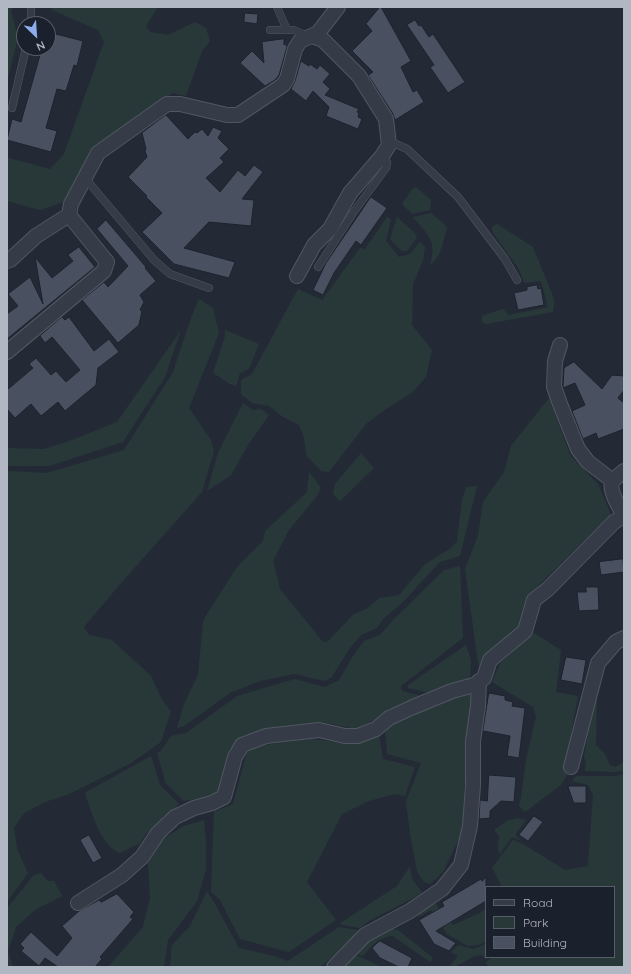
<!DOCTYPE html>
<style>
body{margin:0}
#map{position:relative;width:631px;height:974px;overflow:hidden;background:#232a36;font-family:Quicksand,sans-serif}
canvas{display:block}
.frame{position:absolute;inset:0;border:8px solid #b1b7c3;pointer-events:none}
.legend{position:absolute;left:485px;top:886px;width:130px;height:72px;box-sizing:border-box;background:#1b212c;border:1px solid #575d68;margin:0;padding:5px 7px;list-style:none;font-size:12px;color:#b1b7c3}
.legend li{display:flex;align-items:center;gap:8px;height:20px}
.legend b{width:20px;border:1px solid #575d68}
.north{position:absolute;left:16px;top:16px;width:40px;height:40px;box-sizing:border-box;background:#1b212c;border:1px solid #575d68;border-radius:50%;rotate:155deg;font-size:11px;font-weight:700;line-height:16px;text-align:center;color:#b1b7c3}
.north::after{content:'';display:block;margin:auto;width:14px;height:18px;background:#8caced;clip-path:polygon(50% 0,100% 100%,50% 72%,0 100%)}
</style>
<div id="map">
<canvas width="631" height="974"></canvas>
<div class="frame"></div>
<ul class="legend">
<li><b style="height:5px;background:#363c47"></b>Road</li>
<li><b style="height:11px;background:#283839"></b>Park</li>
<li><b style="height:11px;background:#495160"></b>Building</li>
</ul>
<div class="north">N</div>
</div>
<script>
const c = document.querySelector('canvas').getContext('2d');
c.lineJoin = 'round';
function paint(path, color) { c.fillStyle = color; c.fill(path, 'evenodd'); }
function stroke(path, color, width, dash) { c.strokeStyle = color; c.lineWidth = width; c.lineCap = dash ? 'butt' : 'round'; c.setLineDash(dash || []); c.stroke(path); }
paint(new Path2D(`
 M7 7H13L11 11 18 37 7 82Z
 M51 7H158L146 26 150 32 168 35 195 22 206 28 210 41 202 51 186 96 173 93 139 114 92 152 63 202 40 210 7 201V153L9 158 50 169 64 154 104 42 98 30 52 10Z
 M416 187 431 200 430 210 412 214 402 204 412 189Z
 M431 213 446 226 447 229 439 255 430 266C437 239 429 237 413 217Z
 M387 217 391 219 386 241 399 257 410 254 420 242 425 247 423 260 413 284 412 325 432 350 426 377 413 392 386 409 366 424 329 472 321 471 306 455 304 437 299 425 283 417 269 406 252 403 241 394V380L252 374 298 289 322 300 360 248 365 249Z
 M397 217 415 233 417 238 407 251H402L390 239Z
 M497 224 533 247 553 296 554 303 553 312 486 324 482 322V316L503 309 509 315 548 307 542 285 540 281 524 283 519 269 493 233 492 227Z
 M199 299 213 308 219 333 189 408 211 440 214 451 202 492 122 582 84 627 89 635 112 640 151 676 162 700 171 711 161 742 131 763 69 794 45 802 24 813 14 828 17 849 28 873 7 902V471L47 473 124 450 173 372 191 318Z
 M181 330 165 377 123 442 49 466H7V448L44 449 67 442 117 422Z
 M225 330 259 344 249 369 240 373 236 386C227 384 221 377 213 373L225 336Z
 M549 398 570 455 598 484 611 514 527 597 520 627 484 658 479 670 465 569 478 536 483 502 504 472 511 446Z
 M243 403 253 410 261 409 269 415 248 445 231 475 207 491 218 453Z
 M361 453 374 468 340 501 333 494 335 484Z
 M309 472 321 488 317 496 289 530 273 561 280 589 323 642 328 641 354 614 366 609 380 598 399 595 425 564 451 548 457 541 462 500 466 487 477 486 460 556 440 562 401 604 383 619 377 628 361 635 350 648 331 678 324 681 294 674 260 681 230 693 184 726 177 728 184 704 198 675 203 622 207 614 237 567 263 541 265 531 307 492Z
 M460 566 463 638 401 686 402 691 422 696 388 709 375 720 358 728H351L322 722 281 726 244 738 229 750 218 791 206 797 184 801 166 784 157 753 161 751 171 736 186 733 237 696 295 679 325 687 339 680 353 656 364 641 380 635 393 620 444 570Z
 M534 633 561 650 556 692 578 696 565 768 568 774 561 785 525 812 519 806 521 798 526 760 536 717 533 707 492 682 500 663Z
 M466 645 471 660 470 680 429 693 408 688V685Z
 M474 693 466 741V760L462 833 443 872 430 884 424 882 417 871 410 834 406 801 421 763 387 754 385 729 399 720 459 695Z
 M595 694 597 696 596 745 605 754 610 765 615 767 624 762V771L615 772 585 771 586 764 584 756Z
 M379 735 383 759 415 767 405 796 394 794 369 801 342 814 307 882 336 920 289 952 240 939 220 900 211 892 214 812 233 804 247 752 257 746 311 739 355 744Z
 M151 756 160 785 179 804 146 834 140 843 120 853C100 845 93 815 86 797V792Z
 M624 774V967H489L485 962 494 957H614V887H502L492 868 513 840 523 844 565 870 588 866 593 795 588 785 572 781 576 776H615Z
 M517 818 526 820 515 835 522 841 512 837 500 854 498 849 499 836 494 830 507 821Z
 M204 820 206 840V869L197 901 168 940 164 967H108L143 927 150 899 148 863 163 839 184 826Z
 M410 866 412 879 422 892 417 896 369 921 360 928 339 924 397 886Z
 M41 873 48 881H54L62 896 35 910 16 927 8 951 13 967H7V908L33 876Z
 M207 891 215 904 239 948 274 956 288 961 339 927 358 930 347 945 320 967H170L172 945 190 926Z
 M435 903 453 925 480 913 486 908V941L479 945 468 946 447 934 431 910 420 916 417 914Z
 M389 927 398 930 432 957V960L430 962 393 936C380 936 371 946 363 956L356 953 378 932Z
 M486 944V957H489L485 959 482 955 475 956 454 967 450 966 458 956 451 952 458 945 473 949Z
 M356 955 382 967H344Z`), '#283839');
const building = new Path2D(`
 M380 7H381L411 61 401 67 413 92 417 90 424 102 395 120 393 114 368 75 373 72 352 51 372 31 366 24Z
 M245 13 258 14 257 24 244 22Z
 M415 20 419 26 421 25 429 37 433 34 465 82 448 93 430 67 434 65 407 25Z
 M48 32 83 41 77 66 74 65 66 91 57 89 46 128 57 131 51 152 7 140 12 119 21 122 42 48H48Z
 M284 39V45L286 44 287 47 279 75 275 80 265 86 240 63 252 51 264 63 262 42Z
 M301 61 309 66 310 64 317 69 320 65 330 74 323 82 330 89 325 95 359 109 357 112 359 113 358 117 362 119 358 129 326 116 329 107 313 91 306 101 291 89 295 81Z
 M166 115 188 139 195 132 197 133 202 129 208 136 213 127 222 131 218 138 229 149 220 158 224 162 206 178 220 192 238 170 245 176 254 165 263 172 242 199 254 200 251 226 209 222 184 248 235 262 229 278 174 264 142 232 162 213 146 197 147 196 128 177 147 157 145 151 146 149 142 133Z
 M371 197 387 208 361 245 356 241 334 273 323 295 313 290 326 263Z
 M106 220 146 267 145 268 156 281 140 295 144 302 140 310 142 311 139 325 118 343 82 300 104 282 108 287 128 266 97 229Z
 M79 247 95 267 7 339V314L18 306 8 294 30 277 43 304 35 257 52 278 73 261 68 255Z
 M537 285 538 289 541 288 544 305 518 310 514 293 527 290V287Z
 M62 317 65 320 69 317 94 351 109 339 119 352 98 368 96 385 65 411 58 402 41 416 31 404 15 418 7 409V390L33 368 29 364 36 358 51 375 56 371 66 382 80 370 52 337 45 343 40 336Z
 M574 362 602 389 612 375 624 376V390L618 398 624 403V429L598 439 596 433 583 439 572 411 585 405 575 383 563 388V386L564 368Z
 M623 559 624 572 601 575 599 562Z
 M586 587H598L599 610 579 611 577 592H586Z
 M566 657 586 660 582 684 561 680Z
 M489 693 505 696V700L513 702 512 706 525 708 519 758 507 756 510 736 483 731Z
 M489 775 516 777 514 802 501 801 490 811V818L479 819 480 800 487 801Z
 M568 786H586V803H574Z
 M534 816 543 822 528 841 519 835Z
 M89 835 102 858 93 863 80 840Z
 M486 877V901L436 931 456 943 449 951 434 944 419 920 444 906 442 902 481 879 482 881Z
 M117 894 134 912 130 917 133 919 100 957 102 959 95 967H58L45 958 39 966 21 951 24 948 20 944 31 932 57 956 72 938 62 926 79 911 99 900 101 902Z
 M380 941 412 958 408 967H399L380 958 372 948Z`);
paint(building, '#495160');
stroke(building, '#1d232e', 1);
const service = new Path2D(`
 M31 7V24
 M277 7 287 30
 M270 30H294L309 37
 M12 108 26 48
 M389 141 407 149 458 197 505 259 517 280
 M85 178 154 260 170 274 209 288
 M318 267 353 213 386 168 387 162 382 156`);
const minor = new Path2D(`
 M7 261 10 260 36 236 69 215 71 204 98 153 167 104H180L227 115H238L283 85 287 79 295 49 300 41 318 33 338 7
 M297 276 314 245 330 229 350 193 382 156 389 145 386 119 359 76 323 40 312 36
 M560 345 555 361 554 387 560 404 578 449 588 462 613 481
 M7 352 104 271 107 262 69 215
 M624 471C620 475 614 478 612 483 609 491 620 508 624 516
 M571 767 598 663 616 642 624 638
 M78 903 122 875 142 857 158 833 175 817 194 808 212 803 224 797 235 757 242 745 266 736 319 730 345 736H358L376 729 389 718 413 707 452 691 474 685 484 678 490 660 525 631 534 600 548 589 614 522 624 516
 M334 967 365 935 410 911 442 889 461 865 470 826 473 785V741L478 706 479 681`);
stroke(service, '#515762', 8);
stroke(minor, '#515762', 16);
stroke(service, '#363c47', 7);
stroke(minor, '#363c47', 14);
</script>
